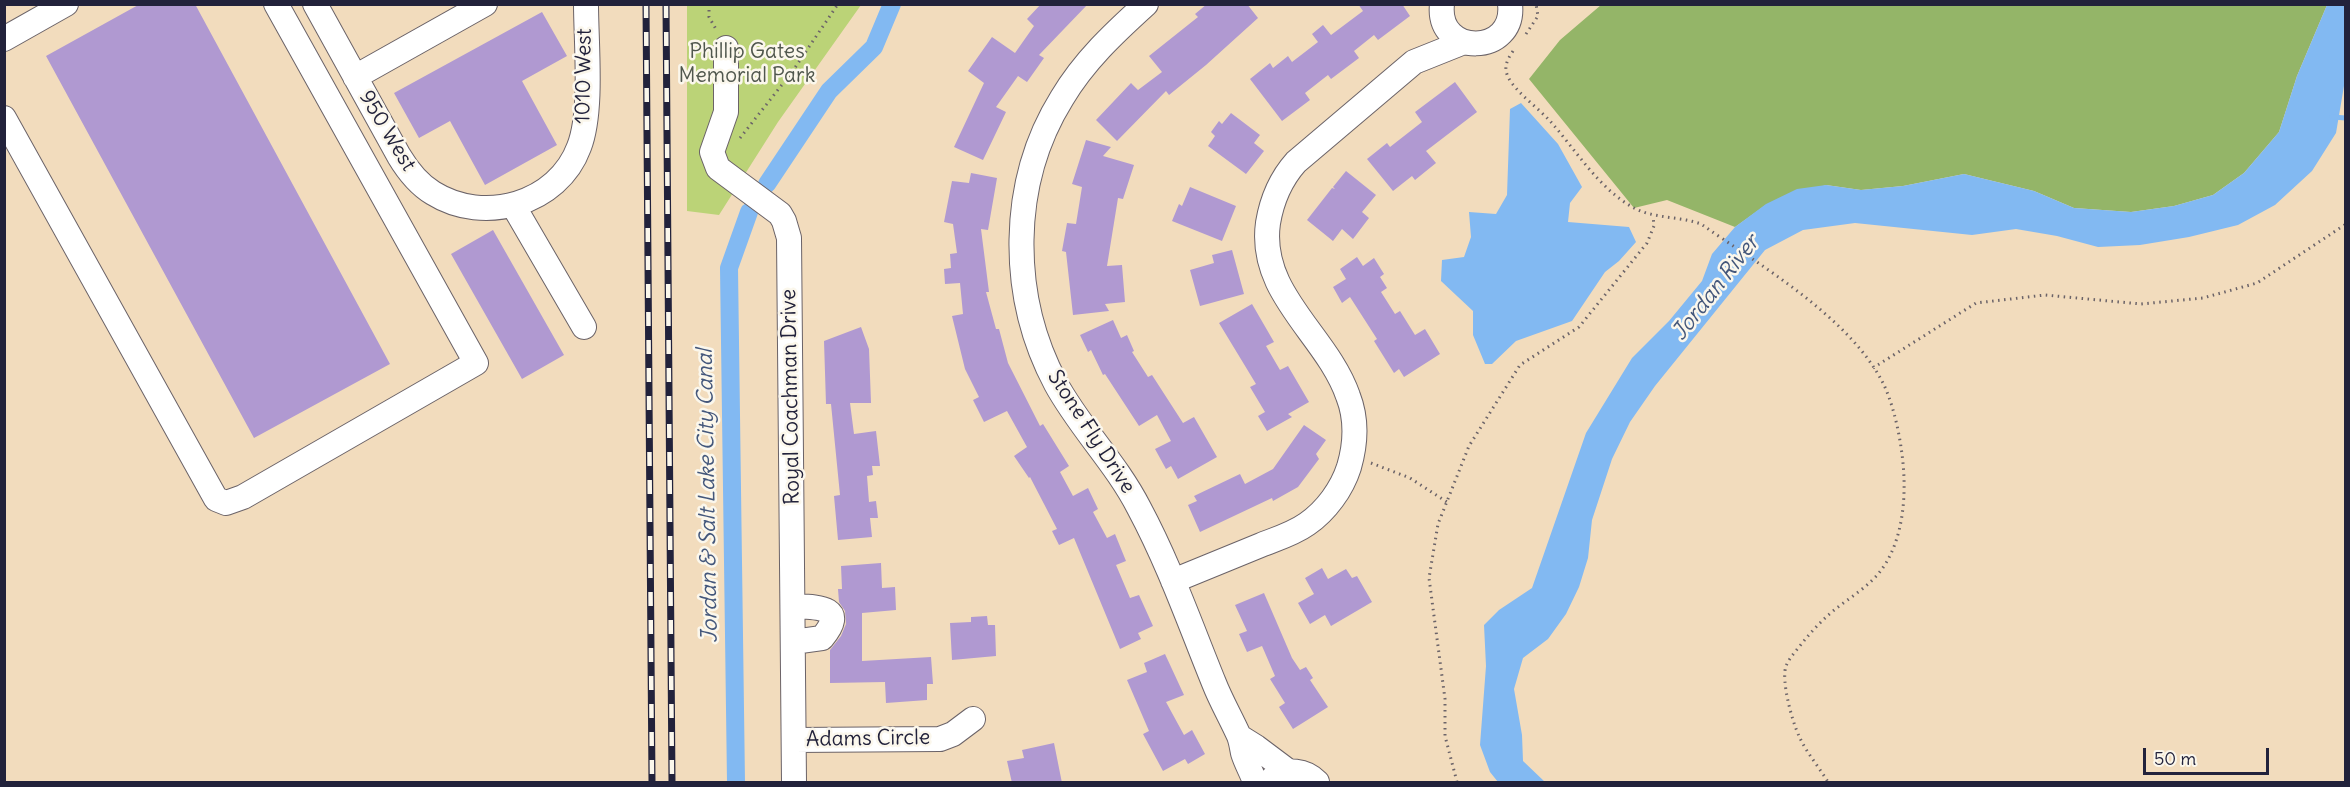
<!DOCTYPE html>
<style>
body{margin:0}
#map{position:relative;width:2350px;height:787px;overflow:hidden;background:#f2dcbd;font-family:Delius,sans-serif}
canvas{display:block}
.frame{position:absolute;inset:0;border:6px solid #22223b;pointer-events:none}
.scale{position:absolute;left:2143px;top:748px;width:126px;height:27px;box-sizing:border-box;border:3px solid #22223b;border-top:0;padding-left:8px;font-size:18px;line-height:21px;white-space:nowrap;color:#22223b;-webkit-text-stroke:4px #fbf7ec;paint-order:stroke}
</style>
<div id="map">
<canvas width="2350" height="787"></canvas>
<div class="frame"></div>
<div class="scale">50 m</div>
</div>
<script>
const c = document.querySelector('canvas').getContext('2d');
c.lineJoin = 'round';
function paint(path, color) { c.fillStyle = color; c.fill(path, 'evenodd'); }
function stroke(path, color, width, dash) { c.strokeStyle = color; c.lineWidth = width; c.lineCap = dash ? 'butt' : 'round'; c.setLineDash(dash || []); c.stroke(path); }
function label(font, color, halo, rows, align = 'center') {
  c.font = font + ' Delius,sans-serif'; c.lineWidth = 5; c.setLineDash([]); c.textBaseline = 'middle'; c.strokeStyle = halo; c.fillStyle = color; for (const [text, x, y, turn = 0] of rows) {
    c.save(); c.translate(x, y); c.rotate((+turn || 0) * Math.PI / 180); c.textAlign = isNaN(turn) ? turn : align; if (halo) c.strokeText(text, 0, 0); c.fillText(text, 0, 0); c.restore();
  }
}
paint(new Path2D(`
 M687 5H861L778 122 719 215 687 211Z`), '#bbd377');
paint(new Path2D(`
 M1601 5H2327L2297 76 2279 132 2244 173 2213 195 2174 206 2131 212 2074 208 2034 191 1964 174 1903 186 1861 190 1826 185 1766 205 1735 227 1667 200 1634 208 1529 79 1560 40Z`), '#94b568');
paint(new Path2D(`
 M2327 5H2345V80L2336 133 2312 171 2275 205 2238 225 2189 237 2140 245 2098 247 2057 236 2016 229 1972 235 1855 223 1803 230 1765 250 1655 386 1630 422 1612 459 1592 520 1588 558 1579 587 1566 614 1548 639 1523 658 1514 689 1522 735 1523 761 1545 782H1498L1490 772 1480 745 1486 666 1484 625 1499 610 1532 588 1586 433 1632 358 1669 321 1702 281 1712 254 1735 227 1766 204 1797 189 1826 185 1861 190 1903 186 1964 174 2034 191 2074 208 2131 212 2174 206 2213 195 2244 173 2279 132 2297 76Z
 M1521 103 1558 144 1582 187 1570 203 1568 222 1629 227 1636 242 1619 261 1605 272 1572 321 1516 341 1492 364H1485L1473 335V311L1441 281 1442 260 1464 257 1471 237 1469 212 1496 214 1507 195 1510 109Z`), '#82b9f2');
stroke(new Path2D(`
 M2332 117 2346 118`), '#82b9f2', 5);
stroke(new Path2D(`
 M767 184 829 91 874 47 892 4
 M736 782 729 268 749 212`), '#82b9f2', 18);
paint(new Path2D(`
 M140 4H195L390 364 254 438 46 56Z
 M1041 4H1088L1039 55 1044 58 1027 82 1018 76 996 107 1006 112 983 160 954 147 984 83 968 71 992 37 1015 53 1034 26 1027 19Z
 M1207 4H1247L1258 18 1206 65 1169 95 1166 91 1117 141 1096 120 1131 83 1138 90 1162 72 1149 56 1198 17 1195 14Z
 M1358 4H1402L1410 16 1378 40 1374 35 1354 51 1359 58 1331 79 1328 75 1305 93 1310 100 1282 121 1250 79 1270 63 1273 68 1288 56 1292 62 1318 42 1312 34 1323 25 1331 35 1363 11Z
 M542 12 567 56 522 81 557 145 485 185 450 121 419 138 394 93Z
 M1455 82 1477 112 1426 151 1436 163 1415 180 1412 176 1393 191 1367 159 1387 143 1390 147 1422 122 1415 112Z
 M1231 113 1260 135 1254 143 1264 151 1246 174 1208 146 1215 136 1211 132 1219 121 1222 124Z
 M1086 140 1111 147 1103 156 1134 165 1123 199 1118 198 1107 266 1122 265 1125 302 1105 304 1109 311 1073 315 1066 252 1062 251 1067 223 1076 224 1082 187 1072 184Z
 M1346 171 1376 195 1362 212 1369 218 1353 239 1342 229 1333 241 1307 220 1332 188 1335 189 1333 187Z
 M971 173 997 178 988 230 981 229 989 292H986L996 329H999L1008 363 1040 426 1043 424 1069 466 1060 472 1073 496 1088 488 1098 509 1093 512 1107 538 1115 534 1126 561 1116 565 1130 598 1139 595 1153 626 1138 633 1141 639 1120 649 1074 538 1059 545 1052 531 1057 529 1030 477 1029 478 1014 456 1027 447 1007 411 984 422 973 400 979 397 965 369 952 316 963 314 960 283 945 284 944 269 951 268 950 254 957 253 953 224 944 222 952 181 969 183Z
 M1190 187 1236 206 1222 241 1172 221 1179 204 1182 206Z
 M493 230 564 355 522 379 451 254Z
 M1232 250 1244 294 1200 306 1190 270 1214 263 1212 255Z
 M1357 257 1363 266 1374 258 1384 274 1380 277 1387 288 1381 292 1395 314 1400 311 1415 335 1425 329 1440 354 1404 377 1399 369 1394 373 1374 341 1377 339 1350 297 1342 303 1333 287 1346 279 1340 269Z
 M1252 304 1274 342 1266 346 1280 370 1288 366 1309 402 1288 414 1292 417 1267 431 1258 416 1265 412 1250 387 1256 384 1219 323Z
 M1113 320 1121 338 1127 335 1134 351 1132 352 1148 377 1152 375 1183 423 1194 417 1217 457 1178 479 1171 466 1166 469 1155 449 1171 441 1157 415 1139 426 1105 374 1103 375 1091 350 1088 352 1080 335Z
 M861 327 869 349 871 403H850L854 434 876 431 880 466H872L873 475 867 476 869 502 876 501 878 518H870L872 537 838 540 834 496 840 495 831 404H826L824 341Z
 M1304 425 1326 440 1316 454 1319 459 1298 487 1273 501 1272 498 1200 532 1188 505 1197 501 1194 496 1240 474 1245 484 1273 469Z
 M881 563 882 588 895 587 896 610 862 613V661L931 657 933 684H927V700L886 703 885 682 830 683V650L841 636 846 624 845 611 839 602 838 589H842L841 566Z
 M1322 568 1328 579 1346 569 1352 578 1357 576 1372 602 1331 626 1325 615 1310 624 1298 603 1314 594 1305 578Z
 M1264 593 1292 658 1300 670 1306 667 1313 678 1310 680 1328 707 1293 729 1279 707 1285 703 1270 679 1275 676 1262 646 1247 652 1239 634 1247 631 1235 605Z
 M987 616 988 625H995L996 656 952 660 950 623 971 622V617Z
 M1165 654 1184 695 1166 702 1184 735 1192 730 1205 754 1188 764 1185 759 1163 771 1143 734 1149 731 1127 680 1147 672 1144 663Z
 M1054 743 1062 783H1012L1007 761 1024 758 1022 750Z`), '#b099d1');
const minor = new Path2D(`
 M315 4 399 156C408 171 418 184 433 193 484 225 558 204 579 147 593 111 586 44 586 4
 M1146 4C1114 33 1084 61 1062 98 1009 183 1009 296 1056 384 1080 428 1116 463 1139 508 1169 564 1190 624 1214 683 1221 701 1231 718 1239 736 1241 741 1242 748 1243 753 1246 763 1252 773 1255 782
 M1442 4C1436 57 1516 56 1510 4
 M4 39 66 4
 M726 48V112L712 152 718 168 780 214 784 221 789 238 794 782
 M355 77 485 4
 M4 118 216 499 226 503 243 497 476 363 276 4
 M513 205 584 327
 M1173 581C1202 569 1232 557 1261 545 1276 539 1293 534 1307 524 1326 511 1342 489 1349 467 1356 443 1357 419 1348 396 1327 335 1258 294 1268 223 1272 199 1280 180 1296 162L1414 62 1464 42
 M793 606C816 607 849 606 822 638L793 642
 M1240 737 1256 747 1288 771
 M794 740 940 739 953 734 973 719
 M1273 778C1288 768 1305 770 1317 782`);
stroke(minor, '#6b6368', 26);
stroke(new Path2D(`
 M709 4V17L717 31
 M1526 34 1538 16 1536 4
 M1513 51C1505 63 1503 70 1511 82 1522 97 1538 108 1550 121 1576 150 1599 189 1634 208 1655 219 1679 216 1701 224 1761 266 1851 318 1884 385 1896 411 1903 450 1904 478 1905 509 1900 544 1882 569 1870 586 1849 598 1833 611 1820 622 1810 633 1799 647 1794 653 1789 659 1786 666 1781 681 1792 721 1799 736 1806 752 1819 767 1828 782
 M740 138 792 72 838 4
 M1873 368 1976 303 2045 295 2141 304 2203 298 2257 283 2346 224
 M1371 463 1410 478 1447 502
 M1457 782 1445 736V699L1429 578 1438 524 1469 446 1520 365 1579 327 1647 243 1654 226 1653 216`), '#6b6368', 3, [1.5, 4.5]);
stroke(minor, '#fff', 24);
const rail = new Path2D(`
 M646 4 652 782
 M666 4 672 782`);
stroke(rail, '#22223b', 7);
stroke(rail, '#fbf7ec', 4.5, [14]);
label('21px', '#50574d', '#fbf7ec', [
 ["Phillip Gates",747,52],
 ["Memorial Park",747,76]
]);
label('21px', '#22223b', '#fbf7ec', [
 ["1010 West",584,76,-89],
 ["950 West",387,131,59],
 ["Royal Coachman Drive",791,397,-91],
 ["Stone Fly Drive",1091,432,57],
 ["Adams Circle",868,739,-1]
]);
label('italic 22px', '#44577b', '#fbf7ec', [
 ["Jordan River",1716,288,-52],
 ["Jordan & Salt Lake City Canal",708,496,-91]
]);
</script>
